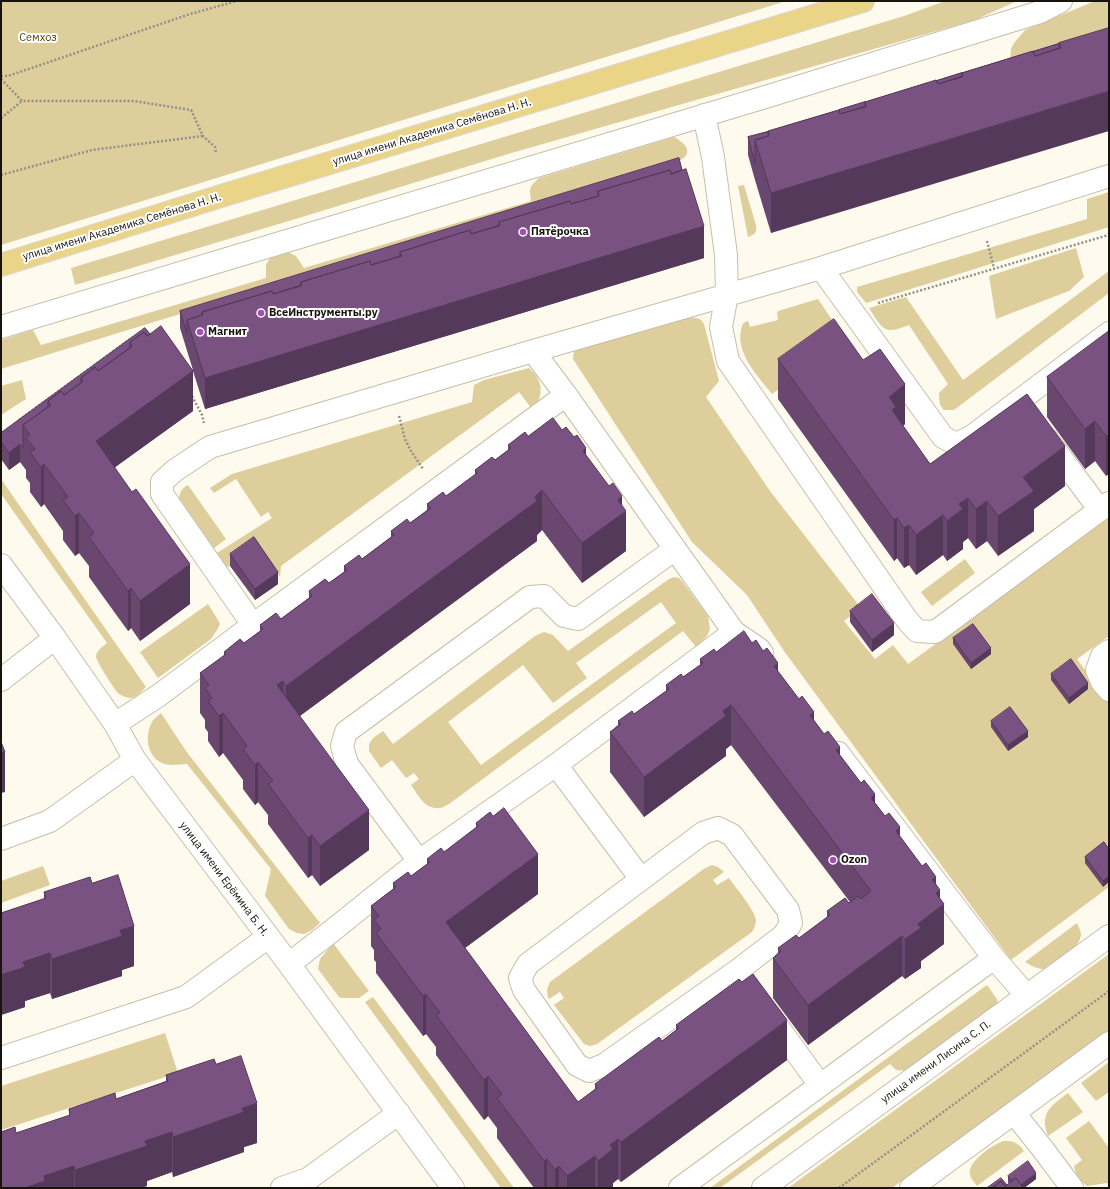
<!DOCTYPE html>
<meta charset="utf-8">
<style>
body{margin:0}
#map{position:relative;width:1110px;height:1189px;overflow:hidden;background:#fefaee;font-family:"IBM Plex Sans",sans-serif}
canvas{display:block}
.frame{position:absolute;inset:0;border:2px solid #16140d;pointer-events:none}
</style>
<div id="map">
<canvas width="1110" height="1189"></canvas>
<div class="frame"></div>
</div>
<script>
const c = document.querySelector('canvas').getContext('2d');
c.lineJoin = 'round';
function paint(path, color) { c.fillStyle = color; c.fill(path, 'evenodd'); }
function stroke(path, color, width, dash) { c.strokeStyle = color; c.lineWidth = width; c.lineCap = dash ? 'butt' : 'round'; c.setLineDash(dash || []); c.stroke(path); }
function label(font, color, halo, rows, align = 'center') {
  c.font = font + ' "IBM Plex Sans",sans-serif'; c.lineWidth = 4; c.setLineDash([]); c.textBaseline = 'middle'; c.strokeStyle = halo; c.fillStyle = color; for (const [text, x, y, turn = 0] of rows) {
    c.save(); c.translate(x, y); c.rotate((+turn || 0) * Math.PI / 180); c.textAlign = isNaN(turn) ? turn : align; if (halo) c.strokeText(text, 0, 0); c.fillText(text, 0, 0); c.restore();
  }
}
paint(new Path2D(`
 M1 1H786L1 245Z
 M945 1H1017L975 20 508 154 302 217 75 285 71 268 904 16Z
 M1095 1H1109V29L1010 60 1011 49 1014 43 1025 30Z
 M674 137C683 142 695 151 681 160L1 369V340L33 330 41 345 266 278V265L271 256 288 252 296 256 304 268 531 201C530 187 528 188 539 178Z
 M744 185 756 225C757 233 755 234 748 237L738 186Z
 M1109 192V227L866 303 857 292V287L1087 219V199Z
 M1076 248 1084 277 1069 291 996 319 989 276Z
 M1109 271V293L954 410H944C939 406 939 399 939 393L948 384 909 325C903 327 897 330 891 330 881 331 874 315 869 308L906 297 963 380Z
 M818 299 847 342 772 394C758 376 736 354 741 330 742 325 743 322 748 321L750 327 778 320 777 313 778 311Z
 M691 317 700 319 704 324 719 381 706 397 770 491 861 608 844 621 875 659 893 645 908 664 1109 518V636L1077 659 1109 703V887L1011 960 784 651 747 595 692 542 573 359 574 351 579 348Z
 M529 368C543 379 545 397 532 409L519 392 281 566 280 577 258 546 226 568 217 553 272 518 268 512 261 517 236 479 214 493 210 488 232 474 472 402 474 385 484 380Z
 M22 380 26 399 1 415V386Z
 M1 479 146 687C142 691 137 697 131 698 127 698 122 696 119 694 115 691 97 662 96 657 96 650 103 647 107 643L1 494Z
 M188 485 226 539 214 548 179 498C180 492 182 488 188 485Z
 M965 559 975 573 932 606 921 592Z
 M674 577 679 578 682 581 708 616 710 629 707 636 696 647 683 631 449 804C446 805 443 808 440 808 425 810 418 795 411 785L419 779 414 773 406 778 392 760 381 768 369 751V744L373 738 383 731 393 744 535 636 544 632 553 635 568 651 669 579ZM661 602 676 623 481 765 448 722 523 665 553 703 587 678 576 663Z
 M208 604 218 620 220 624 217 630 211 639 158 678 140 652Z
 M161 713 186 751 320 923 312 930 304 934 297 933 289 929 265 896 271 869 187 764C180 764 171 766 165 764 147 759 144 736 152 722 154 718 158 716 161 713Z
 M712 865 718 867 724 872 713 880 717 885 729 878C735 887 755 910 756 920 756 925 754 928 752 932L597 1044 590 1046 584 1044 554 1005 564 998 560 992 549 999C546 992 547 988 550 982L705 868Z
 M43 866 50 885 1 903V881Z
 M1077 923C1078 926 1081 931 1081 935 1079 950 1056 962 1045 970L1034 967 1025 962Z
 M333 943 369 991 359 998H342L339 997 318 969 320 959Z
 M1109 954V1030L892 1188H788Z
 M987 985 997 999 998 1004 906 1071 896 1070 890 1064 720 1188H710Z
 M373 997 514 1188H501L365 1002Z
 M165 1033 178 1073 1 1130V1086Z
 M1109 1062V1092L1096 1101 1081 1083Z
 M1068 1093 1083 1112 1048 1136C1039 1113 1051 1106 1068 1093Z
 M1089 1121 1109 1148V1185L1107 1183 1087 1186C1080 1181 1076 1175 1074 1166L1082 1160 1066 1138Z
 M1003 1141C1014 1141 1018 1142 1024 1151L977 1186C975 1183 971 1179 970 1175 967 1161 993 1145 1003 1141Z`), '#dece9c');
const minor = new Path2D(`
 M704 115 713 157 726 255 727 294 721 327 728 361 907 620 917 631 935 632 1109 503
 M821 268 943 437 956 444 971 437 1109 333
 M1 327 772 95 1040 12 1061 1
 M533 351 566 395 675 549 734 632 759 649 762 653
 M1047 439 1100 510
 M1 565 55 638 115 724 135 760 289 964 453 1188
 M253 625 162 494V482L174 471 210 447 533 351 821 268 1109 176
 M1109 651 1102 656 1097 670 1102 682 1109 690
 M1 680 55 638
 M115 724 158 696 253 625 566 395
 M556 765 641 879
 M718 828 732 835 788 910 791 923 784 935 737 971 604 1065 589 1071 577 1065 524 990 520 978 528 964 703 833Z
 M1 839 50 821 135 760
 M419 861 347 764 342 746 346 732 530 597 544 596 564 616 578 619 675 549
 M994 958 1027 996
 M289 964 333 930 419 861 556 765 734 632
 M770 1016 820 1085
 M1 1058 186 997 268 937
 M1014 1113 1042 1148 1072 1188
 M282 1188 308 1179 399 1113
 M680 1188 994 958 838 753
 M763 1188 1109 936
 M911 1188 1109 1043`);
const major = new Path2D(`
 M1 265 221 196 863 1`);
stroke(minor, '#c5bfab', 24);
stroke(major, '#dad9d8', 24);
stroke(new Path2D(`
 M1 76H8L190 14 237 1
 M1 79 22 101H134L191 110 203 136 215 147 216 153
 M1 118 22 101
 M1 175 92 150 203 136
 M987 241 994 268
 M878 303 1105 236 1109 234
 M192 396 202 415 204 423
 M399 416 405 439 411 451 423 469
 M19 420 133 337
 M839 1188 1109 991`), '#939086', 2.5, [2, 2]);
stroke(minor, '#fff', 22);
stroke(major, '#e9d488', 22);
paint(new Path2D(`
 M1109 28 771 233 755 180 748 155V137Z
 M679 158 704 258 205 409 193 371V411L115 467 190 604 140 641 131 628 128 631 89 577V566L79 553 75 556 63 540V531L44 504 41 507 30 492V483L26 478V470L20 462 9 470 1 459V433L145 328 150 334 193 370 180 328V311Z
 M1109 331 1106 476 1095 461 1085 469 1047 417V377Z
 M778 359 905 424 903 426 930 464 1065 486 1034 509V531L998 556 987 541 976 549 968 538 963 542V549L947 561 943 555 916 575 909 565 904 568 897 558 894 561 778 399Z
 M562 430 586 456 622 505 626 551 582 583 542 530 537 535V541L300 716 369 850 320 886 312 875 308 878 268 824V815L258 802 255 805 243 789V780L223 753 219 757 208 741V732L205 728V720L200 713V673L224 656V652L244 643 260 631V625L281 619 309 598V591L329 583 344 572V566L362 559 391 537V531L410 523 427 510V504L446 496 475 475V470L495 460 508 450V445L528 436Z
 M230 554 278 584 255 600 230 566Z
 M850 611 894 635 872 652 850 622Z
 M953 638 991 654 971 669 953 644Z
 M752 643 778 672 936 885 940 899 944 944 921 961V968L905 979 902 976 808 1045 773 998V958L778 953V948L799 938 827 917V911L850 902 731 745 726 749V756L644 817 610 772V732L618 725V721L634 714 666 691V685L683 677 700 665V659L716 652Z
 M1051 674 1088 689 1069 704 1051 680Z
 M991 721 1028 737 1008 751 991 727Z
 M476 823 538 894 465 948 578 1102 595 1089V1084L662 1041 676 1030V1025L787 1060 621 1182 618 1179 613 1183V1188H534L497 1138V1128L488 1116 484 1120 436 1055V1047L426 1034 423 1036 376 973V962L374 960V950L371 946V906L393 889V883L411 876 427 864V859L444 852 476 828Z
 M1104 842 1103 887 1085 863V857Z
 M92 883 134 966 122 970V976L52 999 50 993 25 1001V1007L1 1015V913L44 899V892Z
 M216 1064 257 1143 244 1147V1152L173 1177 172 1172 147 1181V1186L140 1188H1L69 1115V1109L116 1099 166 1081V1075Z
 M1008 1176 1036 1179 1024 1188H987L1007 1185 1009 1184 1008 1182Z`), '#69476f');
paint(new Path2D(`
 M1109 91V131L771 233V193Z
 M704 226V258L205 409V378Z
 M193 371V411L96 481V441Z
 M905 384V424L896 431 889 397Z
 M1095 421V461L1085 469V429Z
 M1109 434V474L1106 476V436Z
 M20 444V462L9 470V453Z
 M1065 446V486L1034 509V531L998 556V516L1023 477Z
 M586 448V488L583 451Z
 M44 464V504L41 507V467Z
 M542 490V530L537 535V541L286 726V686Z
 M622 496V514L626 511V551L582 583V543L618 500Z
 M968 498V538L963 542V549L947 561V521L959 504Z
 M987 501V541L976 549V509Z
 M79 513V553L75 556V516Z
 M943 515V555L916 575V535Z
 M897 518V558L894 561V520Z
 M909 525V565L904 568V528Z
 M190 564V604L140 641V601Z
 M278 572V584L255 600V589Z
 M131 588V628L128 631V591Z
 M894 623V635L872 652V640Z
 M991 648V654L971 669V663Z
 M778 663V703L774 666Z
 M283 681V721L277 685Z
 M1088 683V689L1069 704V698Z
 M731 705V745L726 749V756L644 817V777L723 711Z
 M814 712V752L810 715Z
 M223 713V753L219 757V716Z
 M1028 731V737L1008 751V745Z
 M840 747V787L836 750Z
 M5 752V792L1 793V753Z
 M258 762V802L255 805V765Z
 M875 794V834L871 798Z
 M369 810V850L320 886V846Z
 M900 827V867L896 831Z
 M312 835V875L308 878V838Z
 M538 854V894L446 962V922Z
 M1109 876V882L1103 887V881Z
 M936 877V893L940 890V907L944 904V944L921 961V968L905 979V939L918 924 932 879Z
 M134 926V966L122 970V976L52 999V959L120 930Z
 M902 936V976L808 1045V1005Z
 M50 953V993L25 1001V1007L1 1015V975L23 962Z
 M426 994V1034L423 1036V996Z
 M787 1020V1060L621 1182V1142Z
 M488 1076V1116L484 1120V1080Z
 M257 1103V1143L244 1147V1152L173 1177V1137L242 1108Z
 M172 1132V1172L147 1181V1186L140 1188H75V1170L145 1141Z
 M618 1139V1179L613 1183V1188H598V1161L610 1145Z
 M595 1156V1188H567V1176Z
 M547 1159V1188H544V1161Z
 M74 1166V1188H25L44 1176Z
 M559 1166V1188H555V1170Z
 M1036 1173V1179L1024 1188H1017Z`), '#55395a');
const building = new Path2D(`
 M1109 28V91L771 193 755 140 769 136 768 131 839 110 840 114 866 106 865 102 936 80 938 84 963 76 962 73 1033 51 1035 56 1061 48 1059 43Z
 M1059 44V48L1035 56 1033 52Z
 M962 73V77L938 84 937 81Z
 M865 102V107L840 114 839 110Z
 M768 132V136L755 140V163L748 137Z
 M679 158 682 170 671 174 670 170 598 191V196L571 204 570 201 499 222V226L471 234 470 230 400 252V256L371 265 370 261 301 282V286L273 294 272 291 202 312V315L187 320V333L180 311Z
 M686 169 704 226 205 378 187 320 203 315 202 312 272 291 273 294 301 285V282L370 261 371 265 402 256 400 252 470 230 471 234 500 225 499 222 570 201 571 204 599 196 598 191 670 170 671 174Z
 M834 319 863 360 880 349 905 384 889 397 896 407 892 410 930 464 1027 394 1065 446 1023 477 1034 491 998 516 987 501 976 509 968 498 959 504 963 509 947 521 943 515 916 535 909 525 904 528 897 518 894 520 778 359Z
 M161 326 193 371 96 441 132 492 136 489 190 564 140 601 131 588 128 591 89 537 94 533 79 513 75 516 63 500 68 497 44 464 41 467 30 452 35 449 26 438 30 435 23 425 51 405 48 401 61 391 64 395 83 381 81 378 95 367 98 371 132 346 130 342 144 332 147 336Z
 M145 328 150 334 147 336 144 332 130 342V348L98 371 95 367 81 378V383L64 395 61 391 48 401V407L23 425V448L20 444 9 453 1 442V433Z
 M1109 331V434L1106 436 1095 421 1085 429 1047 377Z
 M553 418 562 430 566 427 574 437 577 435 586 448 583 451 609 486 613 483 622 496 618 500 626 511 582 543 542 490 535 497 537 501 286 686 283 681 277 685 369 810 320 846 312 835 308 838 268 784 273 781 258 762 255 765 243 749 247 746 223 713 219 716 208 701 212 698 205 688 209 685 200 673 226 654 224 652 240 639 244 643 263 629 260 625 276 613 281 619 312 596 309 591 325 579 329 583 347 570 344 566 359 555 362 559 394 535 391 531 407 519 410 523 431 508 427 504 443 492 446 496 477 473 475 470 492 457 495 460 511 448 508 445 525 432 528 436Z
 M254 537 278 572 255 589 230 554Z
 M872 594 894 623 872 640 850 611Z
 M973 624 991 648 971 663 953 638Z
 M744 631 752 643 756 640 763 651 767 648 778 663 774 666 799 699 802 696 814 712 810 715 824 734 828 731 840 747 836 750 861 783 864 780 875 794 871 798 885 816 889 813 900 827 896 831 922 866 926 863 936 877 932 879 940 890 936 893 944 904 918 924 921 928 905 939 902 936 808 1005 773 958 781 951 778 948 796 935 799 938 830 915 827 911 845 898 849 903 858 896 861 899 871 891 731 705 723 711 726 716 644 777 610 732 621 724 618 721 632 711 634 714 669 689 666 685 681 674 683 677 703 663 700 659 714 649 716 652Z
 M1071 659 1088 683 1069 698 1051 674Z
 M1010 707 1028 731 1008 745 991 721Z
 M1 742 5 752 1 753Z
 M504 808 538 854 446 922 578 1102 597 1088 595 1084 659 1037 662 1041 679 1028 676 1025 739 979 742 982 753 974 787 1020 621 1142 618 1139 610 1145 613 1149 598 1161 595 1156 567 1176 559 1166 555 1170 547 1159 544 1161 497 1098 502 1094 488 1076 484 1080 436 1015 440 1013 426 994 423 996 376 933 381 929 374 920 379 916 371 906 396 887 393 883 408 872 411 876 430 862 427 859 441 848 444 852 478 826 476 823 490 812 493 816Z
 M1104 842 1109 849V876L1103 881 1085 857Z
 M118 875 134 926 120 930 122 936 52 959 50 953 23 962 25 967 1 975V913L46 898 44 892 90 877 92 883Z
 M241 1056 257 1103 242 1108 244 1112 173 1137 172 1132 145 1141 147 1146 75 1170 74 1166 44 1176 45 1181 25 1188H1V1132L15 1127 16 1133 70 1115 69 1109 115 1093 116 1099 168 1081 166 1075 214 1059 216 1064Z
 M1028 1161 1036 1173 1021 1185 1016 1178 1012 1181 1008 1176Z
 M1001 1178 1007 1185 1005 1186 1001 1181 992 1188H987Z
 M1016 1178 1023 1188H992L1001 1181 1005 1186Z`);
paint(building, '#7a5281');
stroke(building, '#55395a', 1);
for (const [x, y, r, color] of [
 [523,232,4,"#a74db8"],
 [261,313,4,"#a74db8"],
 [200,332,4,"#a74db8"],
 [833,860,4,"#a74db8"]
]) { const dot = new Path2D(); dot.arc(x, y, r, 0, 2 * Math.PI); c.fillStyle = color; c.fill(dot); stroke(dot, '#fff', 1.5); }
label('11px', '#51420f', '#fff', [
 ["Семхоз",38,38]
]);
label('11px', '#16140d', '#fff', [
 ["улица имени Академика Семёнова Н. Н.",432,132,-17],
 ["улица имени Академика Семёнова Н. Н.",122,227,-17],
 ["улица имени Ерёмина Б. Н.",224,879,53],
 ["улица имени Лисина С. П.",936,1062,-36]
]);
label('bold 11px', '#16140d', '#fff', [
 ["Пятёрочка",531,232],
 ["ВсеИнструменты.ру",269,313],
 ["Магнит",208,332],
 ["Ozon",841,860]
], 'left');
</script>
